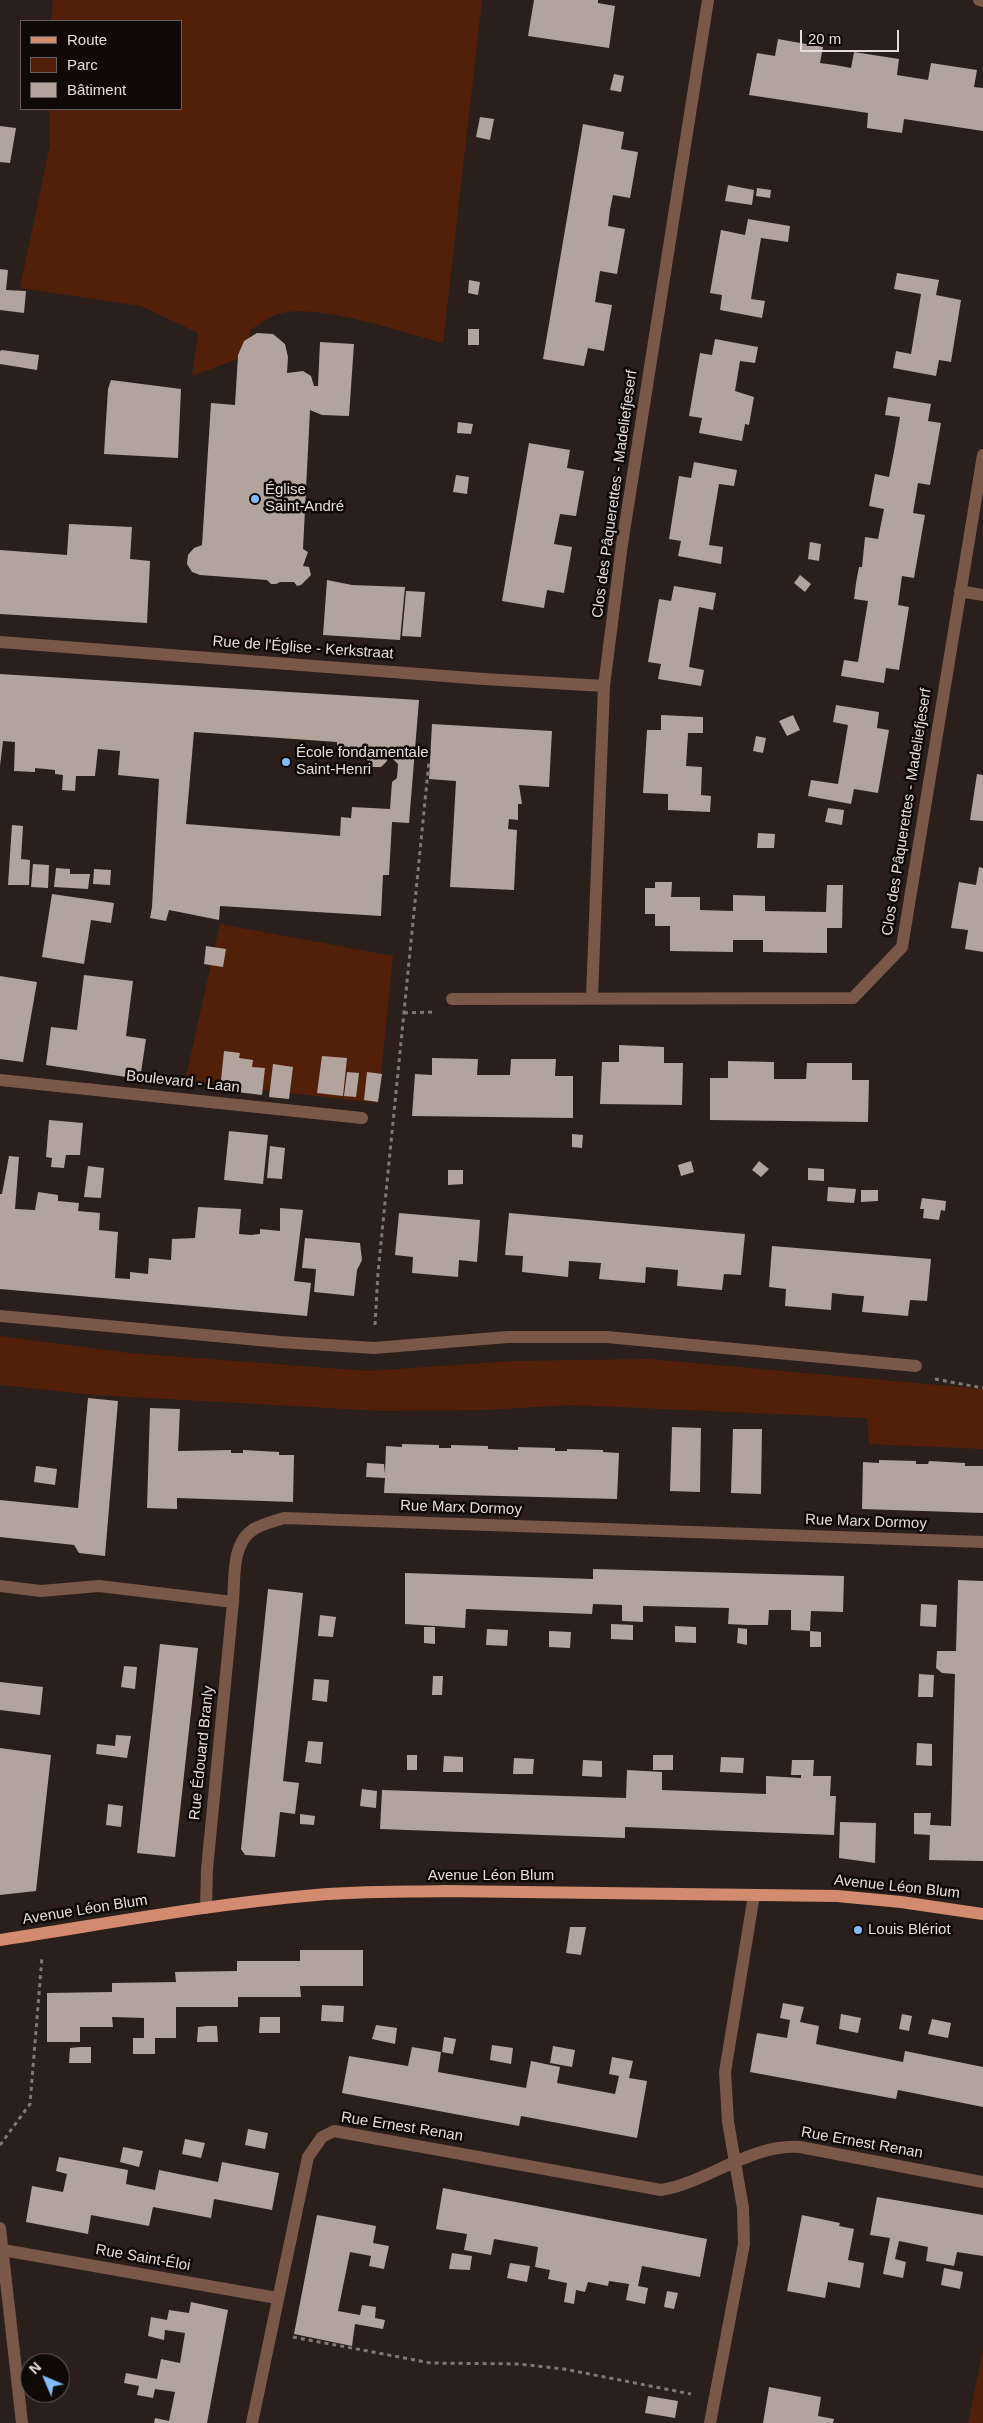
<!DOCTYPE html>
<meta charset="utf-8">
<style>
body{margin:0}
#map{position:relative;width:983px;height:2423px;overflow:hidden;background:#2a1f1a;font-family:Helvetica,sans-serif}
canvas{display:block}
.legend{position:absolute;left:20px;top:20px;width:162px;height:90px;box-sizing:border-box;background:#0f0a08;border:1px solid #655e5c;margin:0;padding:6px 9px;list-style:none;font-size:15px;color:#e6ddda}
.legend li{display:flex;align-items:center;gap:10px;height:25px}
.legend b{width:25px;border:1px solid #655e5c}
.north{position:absolute;left:20px;top:2353px;width:50px;height:50px;box-sizing:border-box;background:#0f0a08;border:1px solid #655e5c;border-radius:50%;rotate:315deg;font-size:14px;font-weight:700;line-height:20px;text-align:center;color:#e6ddda}
.north::after{content:'';display:block;margin:auto;width:18px;height:22px;background:#84bcfb;clip-path:polygon(50% 0,100% 100%,50% 72%,0 100%)}
.scale{position:absolute;left:800px;top:30px;width:99px;height:22px;box-sizing:border-box;border:2px solid #e6ddda;border-top:0;padding-left:6px;font-size:15px;line-height:18px;white-space:nowrap;color:#e6ddda;-webkit-text-stroke:4px #0f0a08;paint-order:stroke}
</style>
<div id="map">
<canvas width="983" height="2423"></canvas>
<ul class="legend">
<li><b style="height:6px;background:#d28b6f"></b>Route</li>
<li><b style="height:14px;background:#522009"></b>Parc</li>
<li><b style="height:14px;background:#b2a39d"></b>Bâtiment</li>
</ul>
<div class="north">N</div>
<div class="scale">20 m</div>
</div>
<script>
const c = document.querySelector('canvas').getContext('2d');
c.lineJoin = 'round';
function paint(path, color) { c.fillStyle = color; c.fill(path, 'evenodd'); }
function stroke(path, color, width, dash) { c.strokeStyle = color; c.lineWidth = width; c.lineCap = dash ? 'butt' : 'round'; c.setLineDash(dash || []); c.stroke(path); }
function label(font, color, halo, rows, align = 'center') {
  c.font = font + ' Helvetica,sans-serif'; c.lineWidth = 5; c.setLineDash([]); c.textBaseline = 'middle'; c.strokeStyle = halo; c.fillStyle = color; for (const [text, x, y, turn = 0] of rows) {
    c.save(); c.translate(x, y); c.rotate((+turn || 0) * Math.PI / 180); c.textAlign = isNaN(turn) ? turn : align; if (halo) c.strokeText(text, 0, 0); c.fillText(text, 0, 0); c.restore();
  }
}
paint(new Path2D(`
 M53 0H482L443 343C406 333 310 300 275 315 267 319 259 325 251 329L243 357 192 376 198 333 141 306 20 288 50 145 49 109H181V21H51Z
 M220 924 393 956 378 1103 185 1081Z
 M0 1336 129 1353 368 1371 513 1361 649 1359 983 1389V1449L869 1444 867 1418 572 1405 484 1410 382 1411 95 1395 0 1385Z
 M983 2349V2423H968Z`), '#522009');
paint(new Path2D(`
 M534 0H598V3L615 6 609 48 528 36Z
 M778 39 823 47 820 63 835 65 851 68 854 52 899 59 897 75 928 80 931 63 977 70 974 87 983 88V131L904 119 902 133 867 128 868 113 749 95 757 53 775 56Z
 M614 74 624 76 621 92 610 90Z
 M480 117 494 119 490 140 476 137Z
 M583 124 624 132 621 149 638 152 630 198 613 195 610 210 608 226 625 229 617 274 600 271 595 302 612 305 604 351 588 348 584 366 543 359Z
 M0 126 16 128 10 163 0 162Z
 M728 185 754 190 752 205 725 201Z
 M757 188 771 190 770 198 756 196Z
 M748 219 790 226 788 242 761 238 751 299 765 301 762 318 720 310 722 295 710 293 721 230 745 235Z
 M0 269 8 270 6 290 26 291 24 313 0 310Z
 M897 273 939 280 936 295 961 300 951 362 939 360 936 376 893 368 896 351 911 354 921 294 894 289Z
 M469 280 480 282 478 295 468 293Z
 M468 329H479V345H468Z
 M257 333 273 334 285 344 288 357 287 373 303 371 311 376 314 386H318L320 342 354 344 349 416 322 415 310 410 303 549 308 552 303 566 309 567 311 575 301 585 297 586 294 582H280L276 584H271L267 580 200 575 192 572 187 564 188 555 194 548 202 545 211 403 235 405 238 355 244 341Z
 M715 339 758 347 755 363 740 361 735 391 754 397 749 425 745 424 742 441 699 433 702 418 689 416 700 353 712 355Z
 M2 350 39 355 37 370 0 364V351Z
 M111 380 181 389 178 458 104 454 108 389Z
 M888 397 931 404 928 421 941 423 930 485 918 483 913 513 925 515 914 578 902 576 898 605 909 607 899 670 886 668 884 683 841 676 844 660 858 662 868 601 854 599 856 583 859 567H862L865 537 878 539 884 509 869 506 875 474 889 477 895 446 900 417 885 415Z
 M458 422 473 424 471 434 457 433Z
 M529 443 570 450 567 468 584 471 576 516 560 514 554 544 572 547 564 593 547 590 544 608 502 601Z
 M694 462 737 470 734 486 719 484 714 514 709 545 723 547 721 564 678 556 681 541 669 539 679 476 691 478Z
 M456 475 469 477 467 494 453 492Z
 M69 524 132 527 130 559 150 561 147 623 0 614V550L67 555Z
 M810 542 821 544 819 561 808 559Z
 M800 575 811 584 805 592 794 583Z
 M327 580 352 585 405 587 400 640 323 635Z
 M674 586 716 593 713 610 699 607 689 667 704 670 701 686 658 679 661 664 648 662 659 599 671 601Z
 M406 591 425 592 421 637 402 636Z
 M0 674 419 700 409 823 392 822 389 875H383L381 916 220 906 219 920 169 910 166 921 150 918 152 907 159 779 118 775 120 751 98 749 95 776H76L75 791 62 790 63 775 55 774V770L35 768V772L14 771 15 742 3 741 0 766ZM194 732 337 742V748L368 750 367 759 372 767H381L387 761 388 751H393V759L398 764 397 778 392 782 390 809 352 807 351 818 341 817 340 836 186 824Z
 M836 705 879 712 877 728 889 730 878 793 854 789 851 804 808 796 811 780 838 784 848 725 833 722Z
 M661 715 703 717V733H688L686 766 702 767 701 795 711 796 710 812 668 810V794L643 793 647 730H661Z
 M793 715 800 730 787 736 779 721Z
 M432 724 552 731 549 787 519 785 522 804H518V820L509 819 508 829 517 830 514 890 450 887 456 781 429 779Z
 M756 736 766 738 763 753 753 751Z
 M977 774 983 775V821L970 820Z
 M828 808 844 810 842 825 825 822Z
 M12 825 23 826 21 859 30 860 29 885H8Z
 M758 833 775 834 774 848H757Z
 M33 864 49 865 48 888 31 887Z
 M979 867 983 868V952L965 949 968 930 951 928 959 882 976 885Z
 M56 868 70 869V874H90L88 889 54 887Z
 M94 869 111 870 110 885 93 884Z
 M655 882H672L671 897H700V910L733 911V895L765 896V911L826 912 827 885H843L842 928H827V953L763 952V940H733V952L670 951V926H655V914H645V888H655Z
 M52 894 114 903 111 923 91 920 84 964 42 957Z
 M206 946 226 949 223 967 204 964Z
 M84 975 133 981 126 1036 146 1039 140 1079 46 1065 51 1027 77 1030Z
 M0 976 37 982 23 1062 0 1059Z
 M619 1045 664 1047V1063H683L682 1105 600 1104 602 1062H619Z
 M224 1051 240 1053 239 1058 253 1060 252 1067 265 1068 262 1095 220 1090Z
 M322 1056 347 1058 343 1096 317 1093Z
 M432 1058 478 1059 477 1075H510L511 1059H556L555 1076H573V1118L412 1116 415 1074 432 1075Z
 M728 1061 774 1062V1079H806L807 1063H852V1080H869L868 1122 710 1120V1078H728Z
 M273 1064 293 1067 289 1099 269 1097Z
 M347 1072 359 1073 356 1097 344 1096Z
 M367 1072 382 1074 378 1102 364 1100Z
 M49 1120 83 1123 80 1155H66L64 1168 51 1167 52 1158 46 1157Z
 M229 1131 268 1135 263 1184 224 1180Z
 M572 1134 583 1135 582 1148 572 1147Z
 M270 1146 285 1148 282 1179 267 1178Z
 M9 1156 19 1157 15 1209 35 1210 38 1192 58 1195V1201L79 1203 78 1211 100 1213 99 1230 118 1232 115 1278 130 1279V1272L148 1274 149 1258 171 1260 172 1239 195 1238 198 1207 241 1209 239 1234 251 1235 260 1234V1229L280 1231V1208L303 1210 294 1281 311 1283 307 1316 0 1289V1194H2Z
 M691 1161 694 1172 681 1176 678 1165Z
 M759 1161 769 1169 761 1177 752 1170Z
 M88 1166 104 1168 101 1198 84 1197Z
 M808 1168 824 1169V1181L808 1180Z
 M448 1170H463V1184L448 1185Z
 M828 1187 856 1189 854 1203 827 1201Z
 M861 1190H878V1201L861 1202Z
 M922 1198 946 1201 945 1211 941 1210 939 1220 923 1218 924 1209H920Z
 M399 1213 480 1220 477 1262 459 1260 458 1277 412 1273 413 1257 395 1255Z
 M509 1213 745 1234 741 1275 724 1274 722 1290 677 1286 678 1270 646 1267 645 1283 599 1279 601 1263 584 1262 569 1261 568 1277 522 1272 523 1256 505 1255Z
 M305 1238 360 1243 362 1260 357 1270 354 1296 314 1292 316 1269 302 1268Z
 M772 1246 931 1259 927 1301 910 1300 908 1316 862 1312 864 1296 848 1295 832 1293 831 1310 785 1306 786 1289 769 1287Z
 M88 1398 118 1401 105 1556 79 1553 74 1545 0 1537V1500L78 1508Z
 M150 1408 180 1409 178 1451 231 1450V1453H243V1450L279 1452V1455H294L293 1502 177 1498V1509L147 1508Z
 M672 1427 701 1428 700 1492 670 1491Z
 M733 1429H762L761 1494 731 1493Z
 M402 1444 439 1445V1448H451V1445L488 1446V1449L518 1450V1447L555 1448V1451H567V1449L603 1450V1452L619 1453 617 1499 384 1493 385 1478 366 1477 367 1463 384 1464 385 1474 386 1446 402 1447Z
 M879 1460 916 1461V1464H928L929 1461 965 1463V1466H983V1513L862 1509 863 1462 879 1463Z
 M36 1466 57 1469 55 1485 34 1482Z
 M593 1569 844 1576 843 1612 811 1611 810 1631 791 1630V1610H769L768 1625H748L728 1624 729 1608 643 1606V1622L622 1621V1605L593 1604 592 1614 466 1609 465 1628 405 1624V1573L593 1579Z
 M958 1580 983 1581V1861L929 1860 930 1835 914 1834V1813H931L930 1825 951 1826 955 1674 942 1673 936 1668 937 1651H956Z
 M268 1589 303 1593 283 1781 299 1783 295 1814 280 1812 275 1857 245 1855 241 1849Z
 M921 1604 937 1605 936 1627 920 1626Z
 M320 1615 336 1617 333 1637 318 1636Z
 M611 1624 633 1625V1640L611 1639Z
 M675 1626 696 1627V1643L675 1642Z
 M424 1627H435V1644L424 1643Z
 M738 1628 747 1629V1645L737 1643Z
 M487 1629 508 1630 507 1646 486 1645Z
 M549 1631 571 1632 570 1648 549 1647Z
 M810 1631 821 1632V1647H810Z
 M160 1644 198 1648 175 1857 137 1853Z
 M124 1666 137 1667 135 1689 121 1687Z
 M919 1674 934 1675 933 1697H918Z
 M433 1676H443L442 1695H432Z
 M314 1679 329 1680 327 1702 312 1700Z
 M0 1682 43 1687 40 1715 0 1710Z
 M116 1735 131 1736 127 1758 96 1754 97 1744 115 1746Z
 M308 1741 323 1742 321 1764 305 1762Z
 M917 1743 932 1744V1766L916 1765Z
 M0 1748 51 1755 36 1891 0 1895Z
 M407 1755H417V1770H407Z
 M653 1755H673V1770H653Z
 M444 1756 463 1757V1772H443Z
 M721 1757 744 1758 743 1773 720 1772Z
 M514 1758 534 1759 533 1774H513Z
 M583 1760 602 1761V1777L582 1776Z
 M792 1760H814L813 1776H831L830 1796H836L834 1835 625 1827V1838L380 1829 382 1790 626 1798 627 1770 662 1772V1790L766 1794V1776L801 1778V1775H791Z
 M362 1789 377 1791 376 1808 360 1806Z
 M108 1804 123 1806 121 1827 106 1825Z
 M300 1814 315 1816 314 1825 300 1824Z
 M840 1822 876 1823 875 1863 839 1858Z
 M570 1927H586L581 1955 566 1953Z
 M300 1950H363V1986H300L301 1997H238V2007H176V2038H155V2054H133V2038H144V2018L112 2017 113 2027H80V2042H47V1993L112 1992V1983L176 1982 175 1972 237 1971V1961H300Z
 M783 2003 804 2007 800 2022 819 2026 816 2044 903 2062 905 2051 983 2067V2107L898 2090 896 2099 750 2072 757 2033 787 2038 790 2020 780 2018Z
 M322 2005 344 2006 343 2022 321 2021Z
 M841 2014 861 2018 858 2033 839 2029Z
 M902 2014 912 2016 909 2031 899 2029Z
 M260 2017H280V2033H259Z
 M932 2019 951 2023 948 2038 928 2034Z
 M376 2025 397 2028 395 2044 372 2039Z
 M207 2026H217L218 2042H197L198 2027Z
 M444 2037 456 2039 453 2054 442 2052Z
 M492 2045 513 2048 511 2064 490 2060Z
 M553 2046 575 2050 572 2067 550 2063Z
 M80 2047H91V2063H69L70 2048Z
 M412 2047 441 2052 438 2072 526 2088 531 2061 560 2067 557 2083 615 2094 619 2076 609 2074 612 2057 633 2061 629 2078 647 2081 637 2138 521 2116 519 2126 342 2093 349 2056 408 2066Z
 M248 2129 268 2133 265 2149 245 2145Z
 M185 2139 205 2143 201 2158 182 2154Z
 M123 2147 143 2151 139 2167 120 2162Z
 M59 2157 128 2170 126 2184 155 2190 159 2170 218 2182 222 2162 279 2173 272 2210 214 2199 211 2218 153 2207 149 2226 91 2215 88 2234 26 2222 32 2186 63 2192 67 2174 56 2171Z
 M443 2188 707 2239 700 2277 642 2266 638 2286 648 2288 645 2304 626 2300 629 2284 609 2281 608 2286 588 2282 585 2292 576 2290 574 2304 564 2302 567 2283 548 2279 550 2270 535 2267 538 2247 494 2239 491 2255 464 2250 467 2234 436 2229Z
 M877 2197 983 2215V2256L957 2252 954 2266 926 2261 928 2247 899 2241 895 2259 906 2262 903 2278 883 2274 890 2238 870 2235Z
 M317 2215 376 2226 373 2243 389 2246 384 2269 369 2266 371 2256 350 2252 338 2311 360 2315 362 2305 376 2307 375 2318 385 2320 383 2329 355 2324 352 2346 294 2334Z
 M802 2215 840 2223 839 2226 854 2229 848 2260 864 2263 860 2288 828 2282 825 2298 787 2291Z
 M452 2253 472 2256 470 2270 449 2269Z
 M510 2263 530 2266 527 2282 507 2278Z
 M944 2268 963 2272 960 2289 941 2285Z
 M667 2291 678 2293 674 2309 664 2307Z
 M191 2302 228 2310 207 2423H154L155 2418 169 2421 175 2392 155 2389 153 2398 137 2395 139 2386 124 2383 126 2373 157 2379 161 2359 180 2363 185 2333 165 2330 164 2340 148 2336 151 2317 167 2320 169 2310 189 2313Z
 M769 2387 821 2397 818 2416 834 2419 833 2423H763Z
 M648 2396 678 2401 675 2418 645 2413Z`), '#b2a39d');
stroke(new Path2D(`
 M404 1013 433 1012
 M375 1325 378 1273 429 761
 M935 1379 983 1388
 M0 2145 30 2104 42 1957
 M293 2337 431 2363 518 2364 564 2369 691 2394`), '#827874', 3, [4, 4]);
stroke(new Path2D(`
 M979 0 983 1
 M960 591 983 595
 M0 642 484 679 604 686
 M592 997 604 686 622 544 708 0
 M452 999 853 998 902 947 983 455
 M0 1080 362 1118
 M0 1316 280 1342 374 1348 508 1337H607L916 1366
 M0 1586 41 1591 99 1586 233 1602C235 1579 231 1543 254 1529 262 1524 274 1521 284 1518L983 1542
 M206 1908 207 1869 233 1602
 M0 2228 22 2423
 M3 2250 277 2298
 M252 2423 308 2157 322 2137 334 2131 661 2190C709 2182 749 2144 800 2147L983 2182
 M710 2423 744 2244 743 2208 728 2122 725 2072 754 1895`), '#795749', 12);
stroke(new Path2D(`
 M0 1940C105 1924 210 1904 316 1895 359 1891 402 1892 445 1891L837 1896 901 1902 983 1914`), '#d28b6f', 12);
for (const [x, y, r, color] of [
 [255,499,5,"#84bcfb"],
 [286,762,5,"#84bcfb"],
 [858,1930,5,"#84bcfb"]
]) { const dot = new Path2D(); dot.arc(x, y, r, 0, 2 * Math.PI); c.fillStyle = color; c.fill(dot); stroke(dot, '#0f0a08', 2); }
label('15px', '#e6ddda', '#0f0a08', [
 ["Église",265,490],
 ["Saint-André",265,507],
 ["École fondamentale",296,753],
 ["Saint-Henri",296,770],
 ["Louis Blériot",868,1930]
], 'left');
label('15px', '#e6ddda', '#0f0a08', [
 ["Clos des Pâquerettes - Madeliefjeserf",615,494,-82],
 ["Rue de l'Église - Kerkstraat",303,648,4],
 ["Clos des Pâquerettes - Madeliefjeserf",907,812,-81],
 ["Boulevard - Laan",183,1082,6],
 ["Rue Marx Dormoy",461,1508,2],
 ["Rue Marx Dormoy",866,1522,2],
 ["Rue Édouard Branly",202,1753,-84],
 ["Avenue Léon Blum",491,1876],
 ["Avenue Léon Blum",897,1887,6],
 ["Avenue Léon Blum",85,1910,-9],
 ["Rue Ernest Renan",402,2127,9],
 ["Rue Ernest Renan",862,2143,10],
 ["Rue Saint-Éloi",143,2258,10]
]);
</script>
